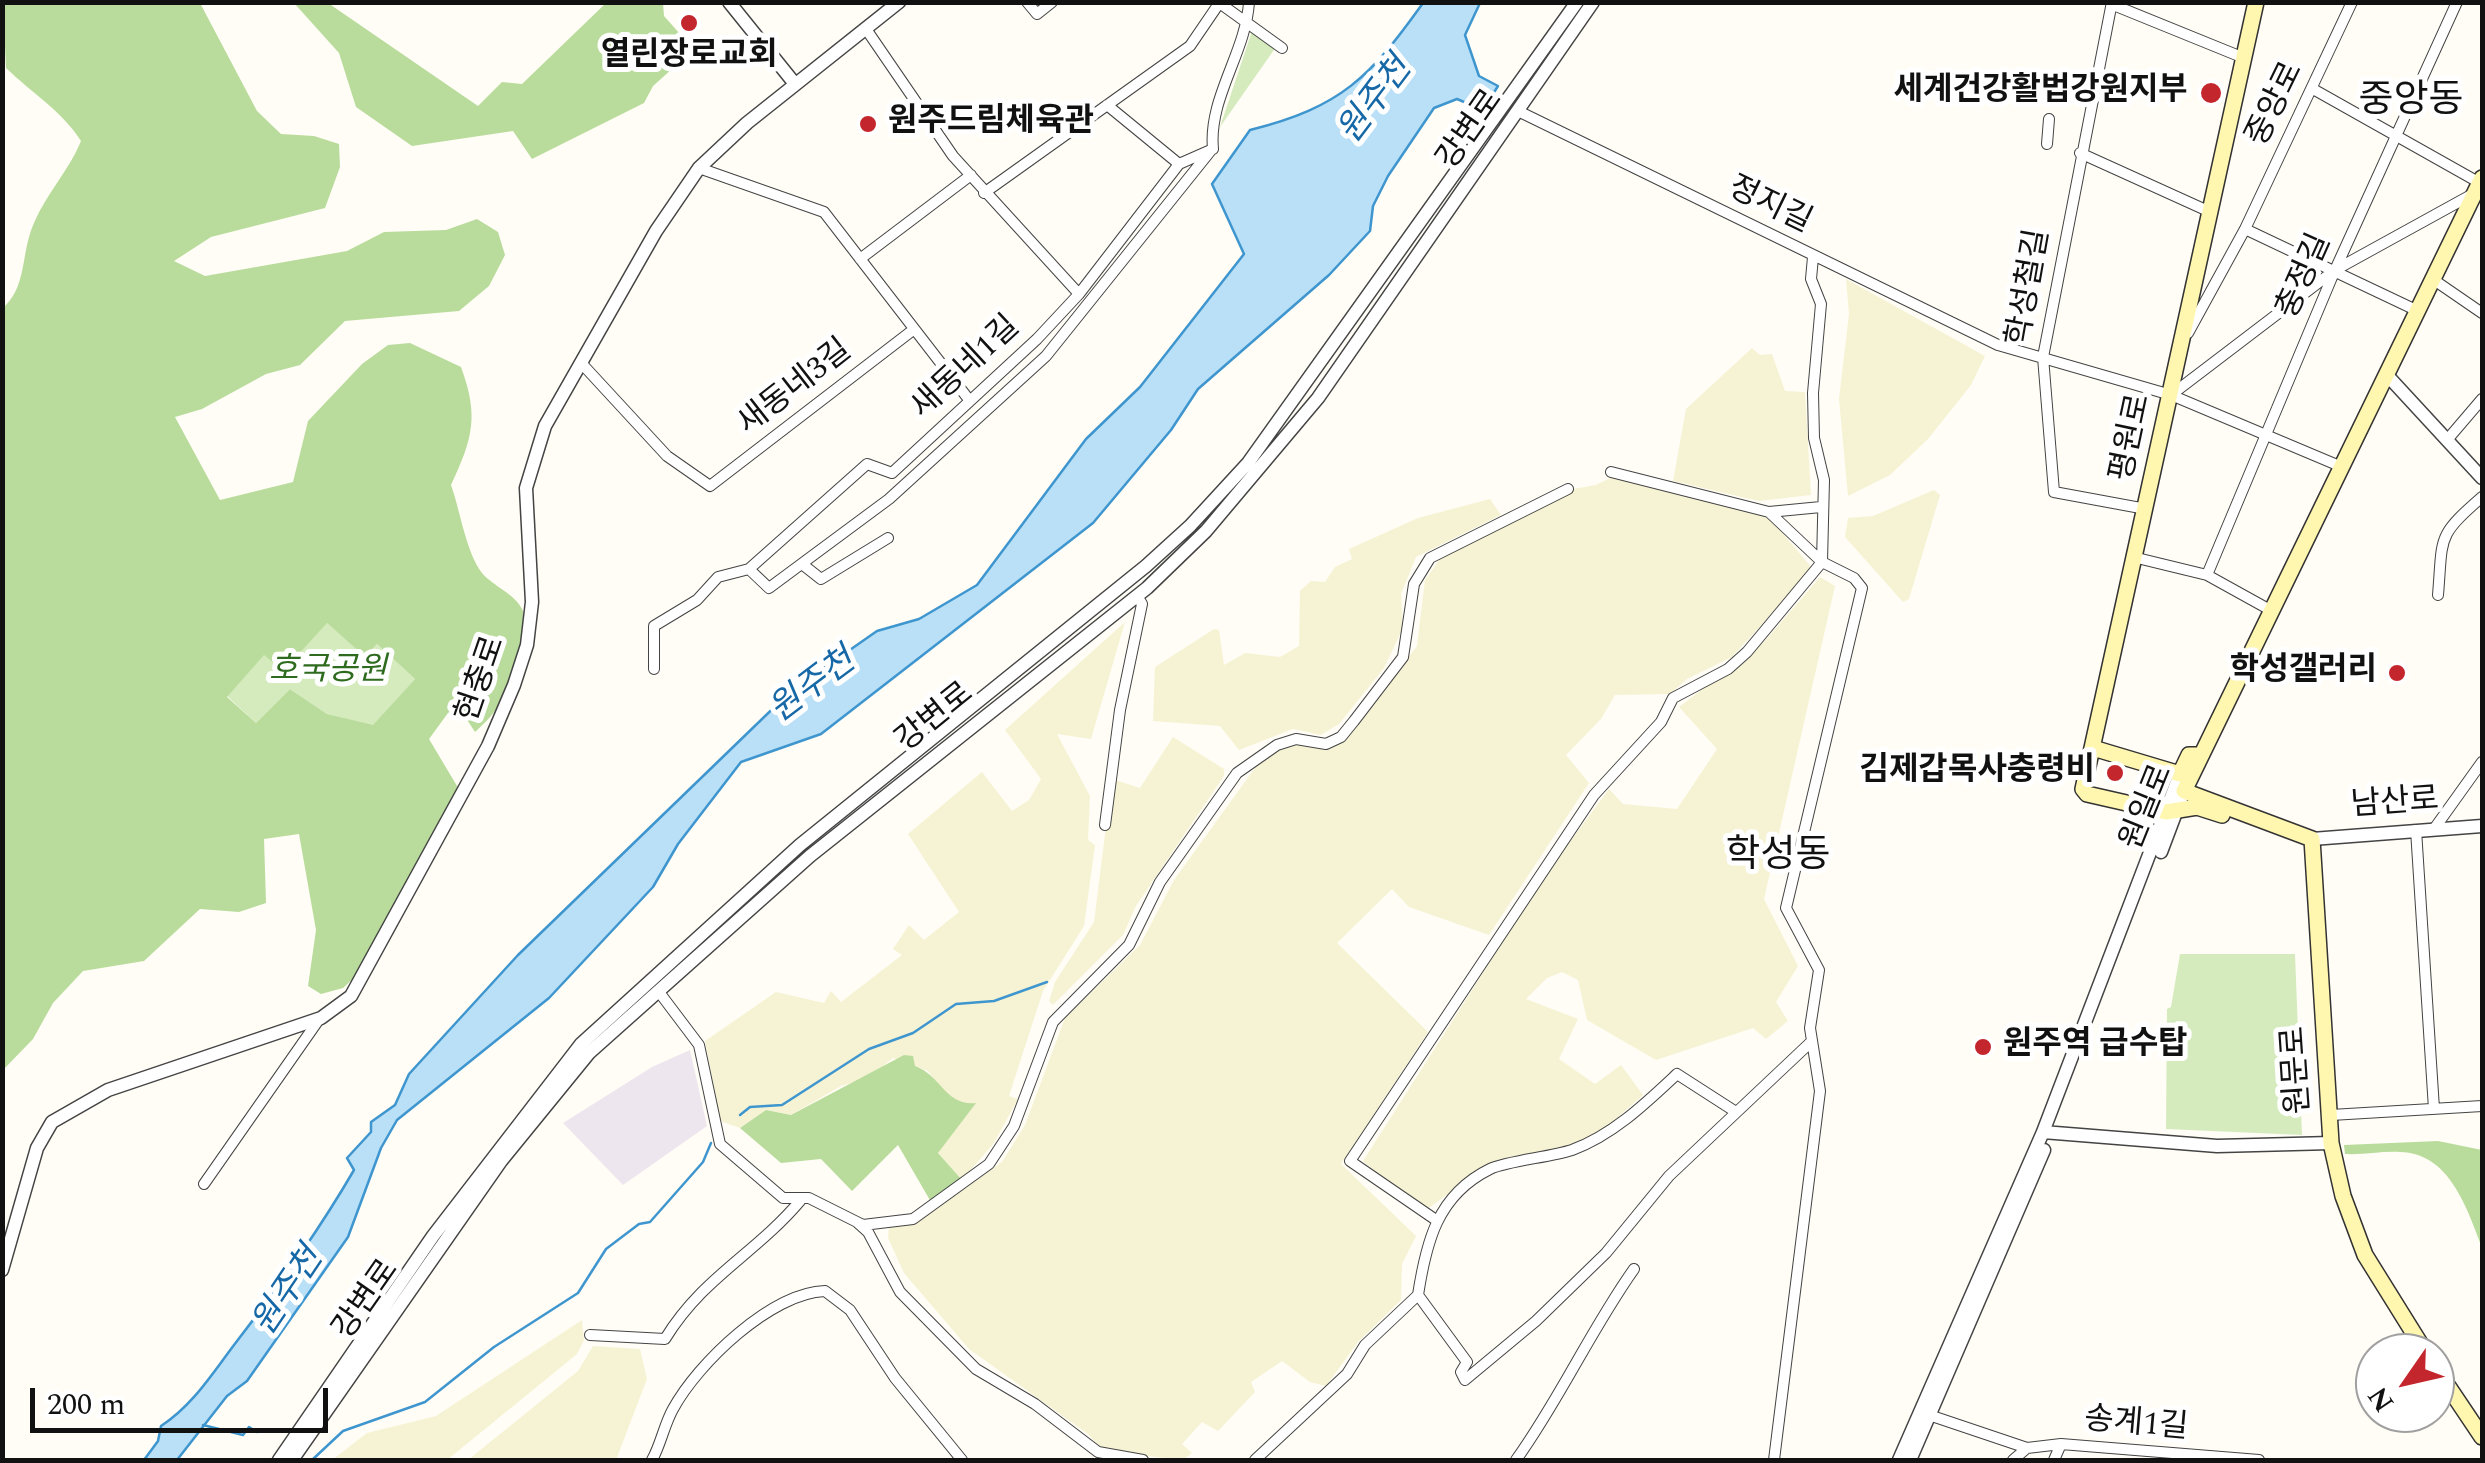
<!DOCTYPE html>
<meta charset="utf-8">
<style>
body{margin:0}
#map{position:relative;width:2485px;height:1463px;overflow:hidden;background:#fffdf5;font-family:Spectral,serif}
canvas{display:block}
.frame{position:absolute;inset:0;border:5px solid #111;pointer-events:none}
.north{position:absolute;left:2355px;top:1333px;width:100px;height:100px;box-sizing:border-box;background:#fff;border:2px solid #a0a0a0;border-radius:50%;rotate:236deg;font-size:28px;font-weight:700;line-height:40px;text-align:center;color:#111}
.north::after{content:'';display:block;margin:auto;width:35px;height:45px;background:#c4262e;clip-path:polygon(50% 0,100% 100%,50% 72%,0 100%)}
.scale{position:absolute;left:30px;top:1388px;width:298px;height:45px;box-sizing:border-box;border:5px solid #111;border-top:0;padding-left:12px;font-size:30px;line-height:35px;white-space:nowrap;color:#111;-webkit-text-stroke:8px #fff;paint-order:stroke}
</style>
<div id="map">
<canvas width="2485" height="1463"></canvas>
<div class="frame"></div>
<div class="north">N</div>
<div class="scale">200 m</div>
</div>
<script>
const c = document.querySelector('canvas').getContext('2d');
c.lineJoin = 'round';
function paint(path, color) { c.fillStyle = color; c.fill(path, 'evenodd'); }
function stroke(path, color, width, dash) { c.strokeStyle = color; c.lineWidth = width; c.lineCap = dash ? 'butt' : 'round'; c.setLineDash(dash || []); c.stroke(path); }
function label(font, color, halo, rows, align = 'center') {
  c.font = font + ' Spectral,"Noto Sans KR",serif'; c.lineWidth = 10; c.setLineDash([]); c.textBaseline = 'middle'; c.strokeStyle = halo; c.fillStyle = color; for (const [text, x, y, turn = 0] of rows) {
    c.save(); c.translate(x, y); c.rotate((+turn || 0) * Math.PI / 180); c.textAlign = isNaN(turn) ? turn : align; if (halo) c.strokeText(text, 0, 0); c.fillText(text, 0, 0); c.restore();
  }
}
paint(new Path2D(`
 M690 1050 707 1126 623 1185 563 1123 652 1067Z`), '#eee6ef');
paint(new Path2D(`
 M1846 279 1985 356 1971 385 1928 439 1890 475 1848 496 1839 399 1849 314Z
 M1752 348 1760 355 1772 354 1785 391 1805 392 1811 495 1759 501 1673 481 1686 409Z
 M1614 476 1768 516 1813 569 1732 657 1687 679 1670 694 1615 695 1601 719 1566 755 1589 783 1489 935 1409 907 1392 889 1337 943 1428 1032 1341 1164 1416 1236 1402 1264 1401 1300 1358 1342 1326 1386 1310 1382 1282 1361 1251 1382 1255 1392 1218 1431 1202 1422 1182 1444 1192 1453 1183 1460 1104 1451 1088 1434 969 1349 904 1273 888 1238 889 1225 926 1216 1002 1162 1025 1125 1065 1018 1140 945 1174 880 1260 761 1301 739 1333 746 1351 734 1417 646 1425 580 1444 553 1518 520 1567 490 1596 485Z
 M1934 490 1940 495 1909 599 1903 602 1845 537 1848 518 1873 516Z
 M1490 499 1501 515 1416 557 1401 594 1403 628 1384 668 1339 724 1321 735 1293 729 1239 750 1220 726 1153 721 1155 667 1214 629 1219 630 1224 665 1245 653 1280 657 1299 646 1300 591 1311 581 1325 582 1335 567 1352 559 1349 549 1418 518Z
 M1820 577 1835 586 1764 899 1798 966 1776 1002 1788 1021 1766 1039 1753 1028 1656 1060 1587 1020 1578 980 1562 972 1547 978 1526 999 1578 1019 1559 1059 1595 1084 1621 1065 1643 1095 1599 1134 1560 1152 1482 1169 1422 1213 1363 1161 1546 874 1609 789 1623 804 1677 809 1717 749 1679 707 1764 642Z
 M1125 622 1091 739 1057 734 1090 796 1088 840 1095 845 1084 926 1043 991 1009 1096 1018 1099 994 1143 962 1180 938 1153 962 1104 948 1097 928 1071 893 1058 869 1078 841 1086 791 1115 766 1110 740 1128 720 1121 705 1041 776 992 824 1003 831 991 841 1002 902 955 893 949 909 925 924 940 959 912 908 834 982 772 1012 811 1029 800 1041 779 1005 730Z
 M1173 737 1224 769V776L1136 906 1123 935 1053 1005 1049 1001 1055 982 1094 922 1112 779 1140 788Z
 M582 1320 584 1340 577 1354 447 1460H332L367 1433 436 1416Z
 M593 1346 640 1349 647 1379 616 1460H468L578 1371Z`), '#f6f3d4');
paint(new Path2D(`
 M1252 31 1276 47 1220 127Z
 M326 622 365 657 377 644 415 679 373 726 327 714 290 689 256 723 227 696 264 654 283 671Z
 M2180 954H2295L2302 1135 2166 1129 2167 1009 2171 1007Z`), '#d5ebbd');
paint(new Path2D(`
 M3 3H200L257 111 281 134 314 136 339 144 340 167 325 208 211 237 174 261 205 276 347 251 384 232 446 230 477 219 498 232 505 255 489 286 459 311 345 321 300 365 266 374 202 409 175 417 220 500 293 482 308 421 362 364 388 345 410 343 461 367C479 416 473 438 451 485 460 510 466 552 482 573 493 586 515 594 522 609 541 649 504 708 475 732L462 712 448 713 429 739 460 791 358 974 343 988 321 994 308 986 316 930 299 834 264 839 266 903 239 912 200 909 144 961 83 971 53 1003 33 1039 3 1070V308C24 289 22 262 29 237 39 201 67 175 81 141 63 112 32 93 6 68ZM327 623 365 657 377 644 415 679 373 725 327 714 290 689 256 723 227 697 264 655 283 671Z
 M294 3H328L478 106 502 82 522 84 606 3H663L664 16 680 34 675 43 682 60 653 86 644 103 532 159 513 131 412 146 356 107 339 53Z
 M904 1055 913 1056 915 1066C942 1076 945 1106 976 1103L938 1153 962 1180 931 1202 898 1145 852 1191 821 1159 781 1163 740 1128 766 1110 791 1115Z
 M2438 1141 2482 1150V1247C2467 1209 2450 1153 2400 1152 2382 1151 2364 1155 2345 1154L2344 1145Z`), '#b9dc9c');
const water = new Path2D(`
 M1423 3H1480L1465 35 1479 76 1498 86 1483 110 1457 99 1434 108 1388 176 1373 206 1370 231 1329 275 1198 389 1171 430 1093 523 821 734 741 762 678 844 653 887 549 998 397 1120 381 1148 348 1237 247 1381 227 1396 177 1460H144L158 1441 161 1426C192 1406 212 1374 234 1345 278 1288 318 1232 354 1170L347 1158 371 1132V1122L395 1105 409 1074 518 955 791 691 877 631 919 619 977 585 1086 439 1140 387 1244 254 1212 184 1250 130C1342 107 1370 77 1423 3Z`);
paint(water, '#b9e0f7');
stroke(water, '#3f96cf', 2.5);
stroke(new Path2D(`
 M740 1115 750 1107 782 1105 869 1049 913 1033 956 1004 994 1001 1047 982
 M203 1425 243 1435 249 1427 257 1432
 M312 1460 343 1431 425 1402 494 1347 578 1293 606 1249 639 1224 650 1222 703 1162 711 1143`), '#3f96cf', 2.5);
const minor = new Path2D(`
 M1027 2 1037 14 1052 2
 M1218 2 1282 48
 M2112 2 2043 357 2054 492 2146 509
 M2111 4 2244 58
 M866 29 953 156 1079 294
 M2313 89 2480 183
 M1107 105 1179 164
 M1518 111 1998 345 2171 395 2342 467
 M2047 144 2049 119
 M1213 149C1208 98 1246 53 1249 2
 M2080 153 2208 211
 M699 168 824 212 970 401
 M984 193 1190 46 1220 2
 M2245 229 2418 311
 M860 259 971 175
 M2434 280 2482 313
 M2188 333 2245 229 2352 2
 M583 365 667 456 710 486 913 330
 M2171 395 2335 270 2473 194
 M2447 440 2482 399
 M1611 472 1769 512 1821 507
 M1769 512 1822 562 1854 578 1862 588 1786 908 1819 970 1810 1028 1820 1091 1774 1460
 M2133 557 2207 575 2272 611
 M802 564 821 579 888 538
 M749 569 769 588 889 499 1046 356 1212 149
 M2207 575 2335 270 2457 2
 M2438 595C2443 536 2436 537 2482 497
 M654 669V626L697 600 718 577 749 569 867 464 892 473 1037 339 1079 294 1179 164 1213 149
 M1105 825 1120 710 1142 604 1137 596
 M2434 829 2482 762
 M2416 830 2434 1109
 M659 992 699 1045 720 1144 783 1198H809L863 1225 913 1219 989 1164 1014 1126 1053 1022 1129 945 1160 882 1237 773 1277 745 1296 739 1326 744 1341 737 1354 721 1403 657 1414 584 1430 558 1568 489
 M2331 1115 2482 1106
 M204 1184 320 1018
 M1436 1220 1350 1161 1594 795 1661 722 1673 698 1728 669 1747 652 1822 562 1824 480 1814 438 1813 393 1821 304 1811 279 1813 257
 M858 1223 868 1232 900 1292 976 1369 1035 1404 1098 1452 1143 1460
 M1418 1295 1467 1362 1461 1372 1465 1380
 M590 1335 665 1339C703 1277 754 1255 800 1201
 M1465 1380 1536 1321 1606 1253 1669 1176 1812 1041
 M1929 1415 2027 1448
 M652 1460C661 1444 664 1425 673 1409 698 1363 771 1293 825 1291L850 1310 895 1378 962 1460
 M1255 1460 1347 1374 1365 1345 1418 1295C1426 1243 1437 1195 1490 1169 1507 1161 1551 1157 1572 1150 1613 1135 1646 1103 1677 1074L1736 1112
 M1516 1460C1560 1399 1590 1331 1634 1269
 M2013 1460 2027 1448 2061 1444 2259 1460
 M2054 1460 2061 1444`);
const tertiary = new Path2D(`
 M729 2 795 84
 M2386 374 2482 478
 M2312 839 2482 826
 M2161 852 2184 791 2182 781
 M2043 1132 2217 1146 2331 1143
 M2 1270 37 1148 52 1122 108 1090 321 1018 351 996 488 746 514 685 527 645 532 602 526 488 545 426 656 231 699 168 747 123 899 2
 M279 1460 433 1236 581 1044 800 845 1146 566 1190 526 1248 463 1577 2
 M292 1460 501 1161 589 1053 810 856 1147 588 1206 531 1318 398 1593 2
 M1899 1460 2043 1132 2180 774
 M1910 1460 2044 1150`);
const secondary = new Path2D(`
 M2093 748 2180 774 2189 755H2201
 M2222 815 2197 807 2166 812 2087 794 2083 789 2256 2
 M2426 1353 2365 1255 2343 1196 2331 1143 2312 839 2184 791 2482 178
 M2435 1367 2482 1437`);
stroke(minor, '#444', 12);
stroke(tertiary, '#444', 15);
stroke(secondary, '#333', 18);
stroke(minor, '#fff', 10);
stroke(tertiary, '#fff', 12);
stroke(secondary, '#fff6b0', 15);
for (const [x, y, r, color] of [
 [689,23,10,"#c4262e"],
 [2211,93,12,"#c4262e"],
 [868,124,10,"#c4262e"],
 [2397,673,10,"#c4262e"],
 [2115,773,10,"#c4262e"],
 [1983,1047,10,"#c4262e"]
]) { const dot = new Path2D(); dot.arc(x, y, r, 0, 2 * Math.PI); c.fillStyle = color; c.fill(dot); stroke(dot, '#fff', 4); }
label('bold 32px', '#111', '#fff', [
 ["열린장로교회",689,58,"center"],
 ["세계건강활법강원지부",2188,93],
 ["원주드림체육관",888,124,"left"],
 ["학성갤러리",2377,673],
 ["김제갑목사충령비",2095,773],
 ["원주역 급수탑",2003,1047,"left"]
], 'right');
label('32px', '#111', '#fff', [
 ["중앙로",2277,105,-64],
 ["강변로",1472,131,-55],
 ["정지길",1769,207,26],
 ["충정길",2306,277,-66],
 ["학성철길",2031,288,-80],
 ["새동네1길",967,369,-43],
 ["새동네3길",796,389,-38],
 ["평원로",2133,438,-78],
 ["현충로",483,680,-71],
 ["강변로",936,719,-39],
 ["남산로",2395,805,-4],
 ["원일로",2149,808,-68],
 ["원문로",2299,1070,-94],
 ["강변로",368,1301,-55],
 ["송계1길",2136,1426,5]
]);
label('italic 32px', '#2f6b1f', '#fff', [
 ["호국공원",328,673]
]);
label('italic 35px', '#1768a6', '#fff', [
 ["원주천",1377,102,-53],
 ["원주천",814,688,-37],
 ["원주천",290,1293,-56]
]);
label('38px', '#111', '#fff', [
 ["중앙동",2411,104],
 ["학성동",1778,859]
]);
</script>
